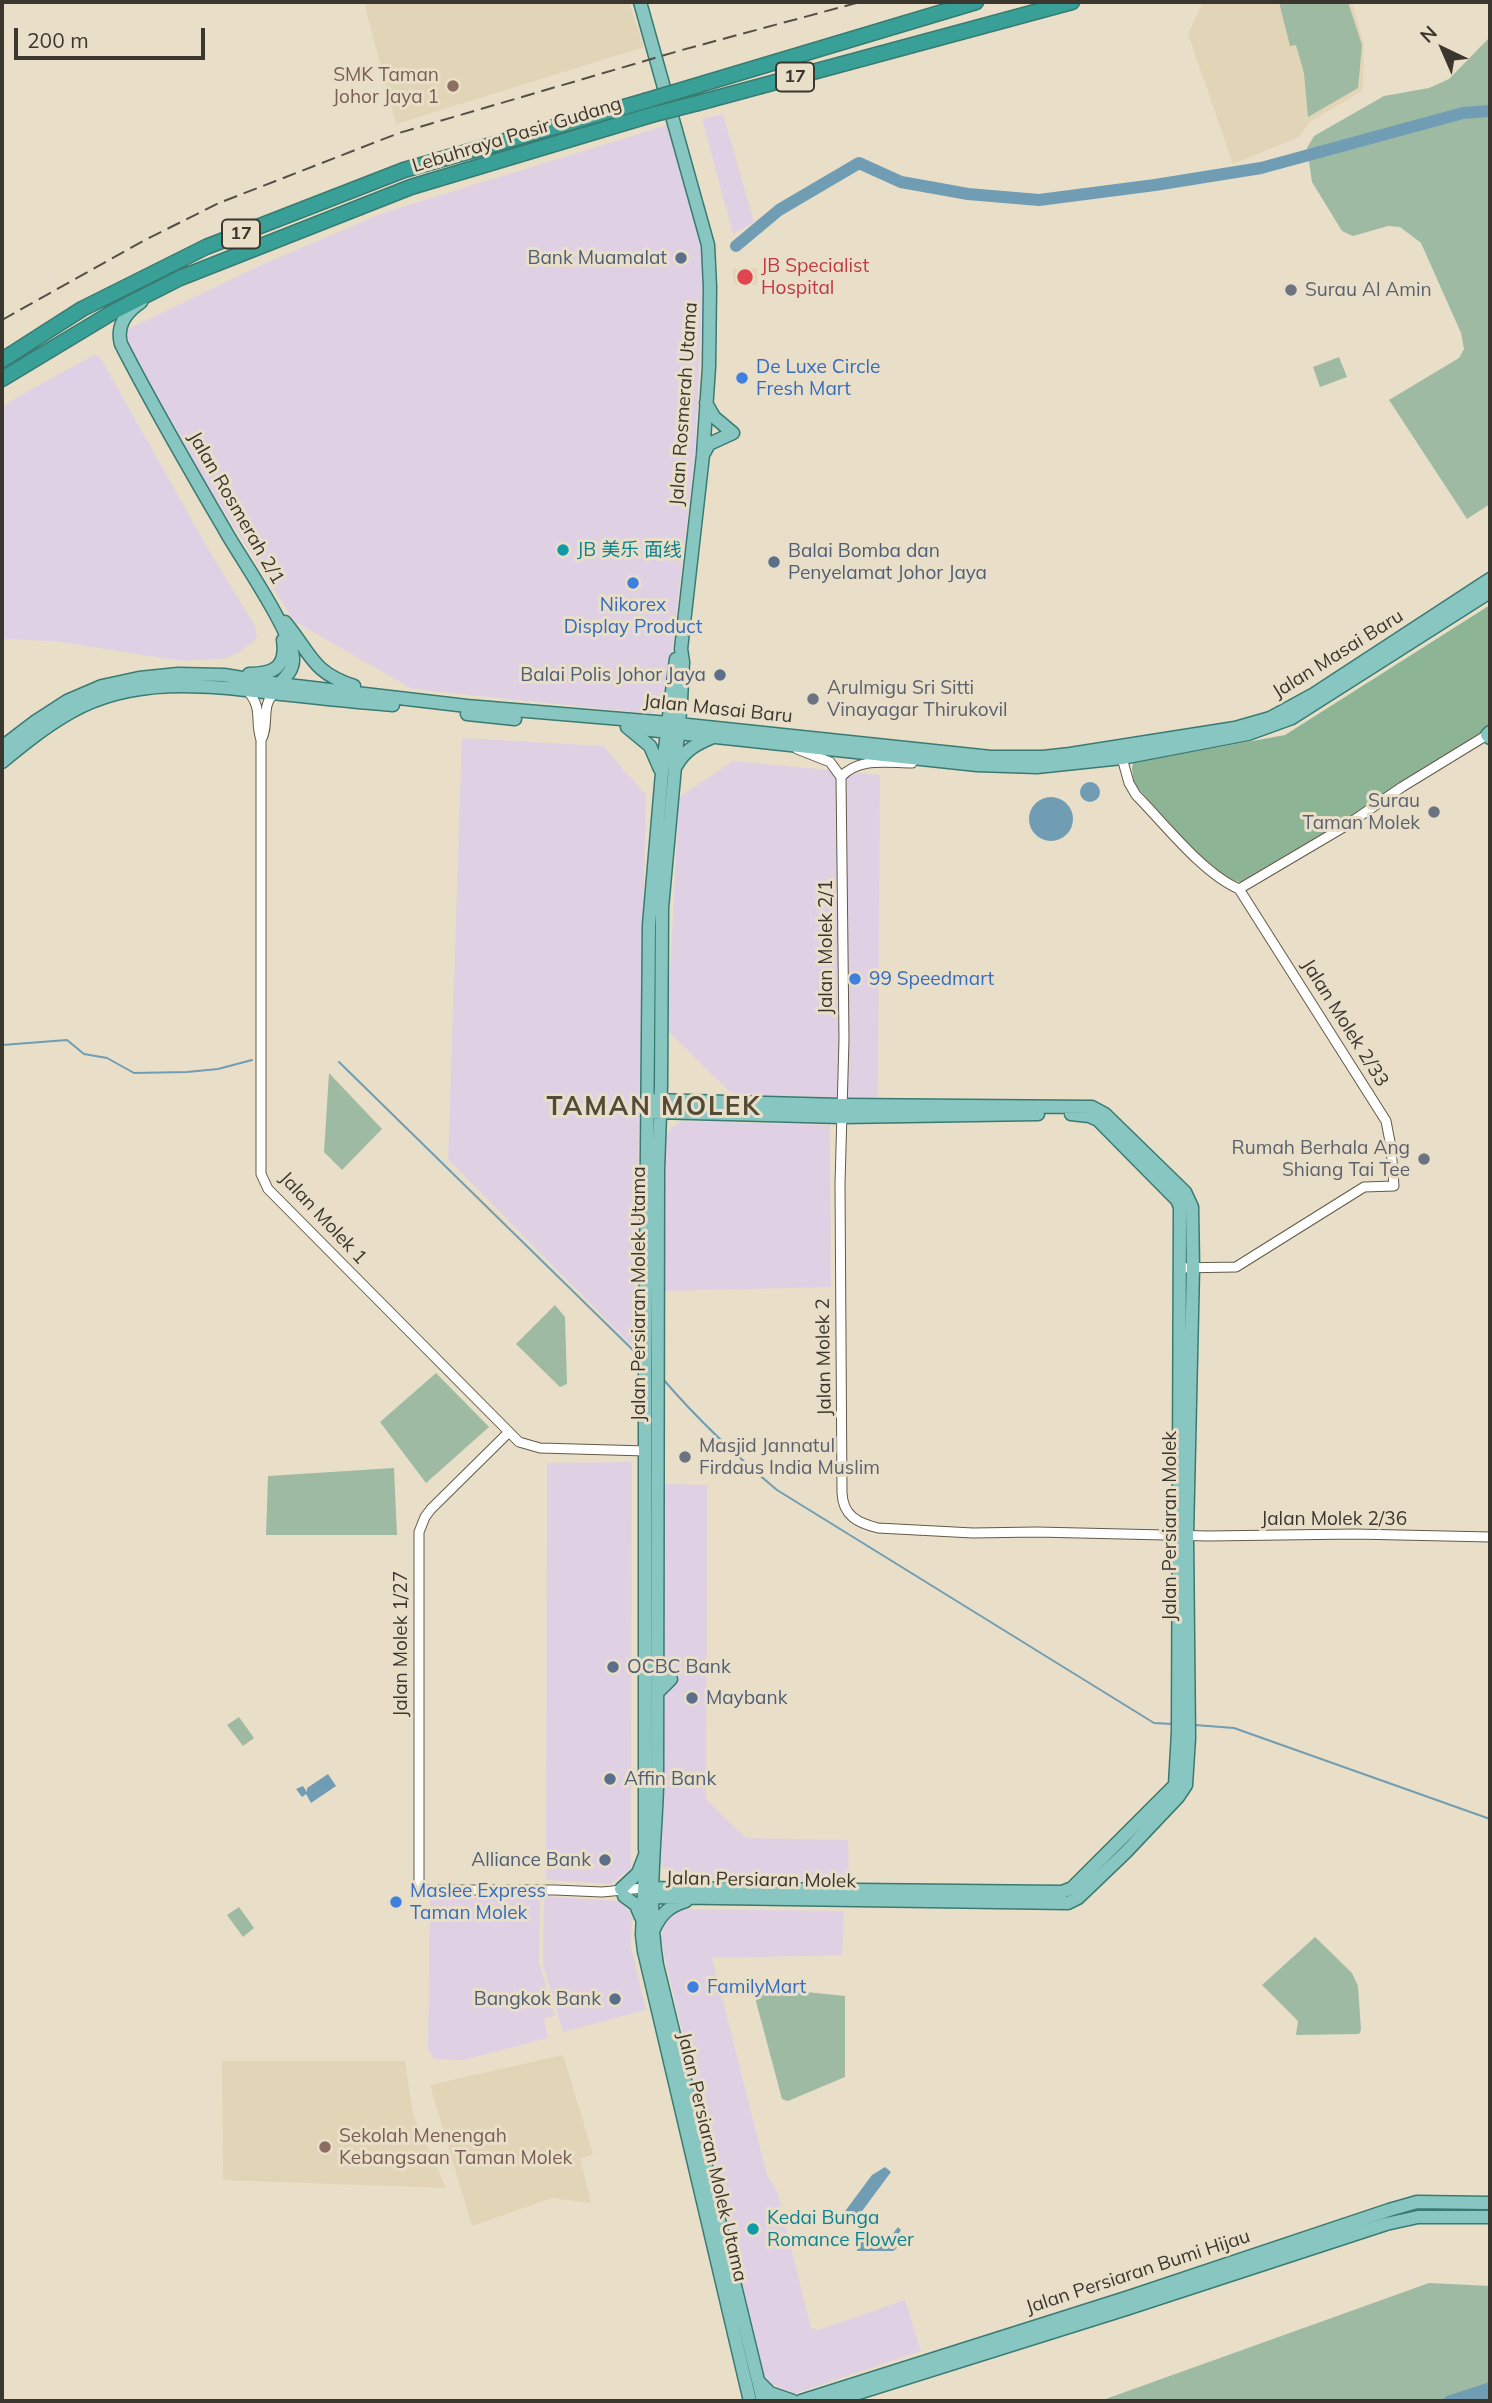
<!DOCTYPE html>
<meta charset="utf-8">
<style>
body{margin:0}
#map{position:relative;width:1492px;height:2403px;overflow:hidden;background:#e9dfc9;font-family:Mulish,sans-serif}
canvas{display:block}
.frame{position:absolute;inset:0;border:4px solid #3b372f;pointer-events:none}
.north{position:absolute;left:1408px;top:14px;width:70px;height:70px;-webkit-text-stroke:5px #e9dfc9;paint-order:stroke;rotate:316deg;font-size:19px;font-weight:700;line-height:28px;text-align:center;color:#3b372f}
.north::after{content:'';display:block;margin:auto;width:24px;height:32px;background:#3b372f;clip-path:polygon(50% 0,100% 100%,50% 72%,0 100%)}
.scale{position:absolute;left:14px;top:28px;width:191px;height:32px;box-sizing:border-box;border:4px solid #3b372f;border-top:0;padding-left:9px;font-size:21px;line-height:24px;white-space:nowrap;color:#3b372f;-webkit-text-stroke:5px #e9dfc9;paint-order:stroke}
</style>
<div id="map">
<canvas width="1492" height="2403"></canvas>
<div class="frame"></div>
<div class="north">N</div>
<div class="scale">200 m</div>
</div>
<script>
const c = document.querySelector('canvas').getContext('2d');
c.lineJoin = 'round';
function paint(path, color) { c.fillStyle = color; c.fill(path, 'evenodd'); }
function stroke(path, color, width, dash) { c.strokeStyle = color; c.lineWidth = width; c.lineCap = dash ? 'butt' : 'round'; c.setLineDash(dash || []); c.stroke(path); }
function label(font, color, halo, rows, align = 'center') {
  c.font = font + ' Mulish,"Noto Sans SC",sans-serif'; c.lineWidth = 6; c.setLineDash([]); c.textBaseline = 'middle'; c.strokeStyle = halo; c.fillStyle = color; for (const [text, x, y, turn = 0] of rows) {
    c.save(); c.translate(x, y); c.rotate((+turn || 0) * Math.PI / 180); c.textAlign = isNaN(turn) ? turn : align; if (halo) c.strokeText(text, 0, 0); c.fillText(text, 0, 0); c.restore();
  }
}
paint(new Path2D(`
 M723 114 754 222 733 234 702 119Z
 M667 125 701 238 704 268 695 454 666 703 652 714 412 689 294 621 209 488 125 340 126 330 263 264 383 213Z
 M462 738 603 746 646 795 634 1348 448 1159Z
 M733 761 880 775 878 1098 733 1095 667 1030 679 797Z
 M681 1121 830 1125 831 1287 664 1291 666 1133Z
 M632 1462 631 1868 611 1884 546 1880 547 1463Z
 M663 1484 707 1485 706 1799 746 1838 848 1840 849 1882 679 1880 660 1864Z
 M544 1896 619 1901 632 1914 631 1947 646 2010 563 2032 543 1964Z
 M430 1898H540L539 1962 555 2016 544 2018 548 2038 464 2060 434 2059 428 2049Z
 M683 1909 844 1911 842 1955 712 1958 767 2175 777 2191 811 2328 818 2330 905 2300 921 2351 794 2394 765 2381 660 1938 666 1921 676 1911Z`), '#dfd1e3');
paint(new Path2D(`
 M94 355 100 357 207 547 255 626 257 637 254 641 238 653 226 658 183 661 55 641 2 639V409L12 400Z`), '#ded1e5');
paint(new Path2D(`
 M364 2H629L644 47 396 124Z
 M1203 2H1352L1364 45 1363 90 1310 122 1299 137 1233 164 1188 34Z
 M757 268V285H734L733 269Z
 M563 2055 593 2154 580 2159 591 2203 552 2198 472 2226 430 2085Z
 M222 2061H405L413 2114 446 2188 223 2180Z`), '#e1d4b7');
paint(new Path2D(`
 M1279 2H1348L1362 45 1358 88 1308 117 1304 73 1296 45 1290 46Z
 M1490 37V504L1467 519 1389 400 1459 358 1464 349 1461 333 1421 243 1400 227 1388 226 1353 236 1342 231 1312 182 1307 148 1314 136 1384 96 1429 88 1449 79Z
 M1339 357 1347 377 1320 387 1313 367Z
 M329 1073 382 1129 342 1170 324 1152Z
 M555 1305 565 1317 567 1384 560 1387 516 1344Z
 M436 1373 489 1427 426 1483 380 1422Z
 M394 1468 397 1535H266L268 1476Z
 M239 1717 254 1738 243 1746 227 1725Z
 M239 1907 254 1928 243 1937 227 1915Z
 M1315 1937 1352 1973 1358 1986 1361 2030 1359 2034 1296 2035 1298 2021 1262 1985Z
 M758 1987 845 1996V2077L788 2101 782 2099 754 1994Z
 M1429 2283 1490 2286V2401H1100Z`), '#9ebaa3');
paint(new Path2D(`
 M1490 605V727L1306 847 1243 883 1229 879 1204 862 1134 784 1132 769 1133 763 1285 735Z`), '#8eb496');
paint(new Path2D(`
 M1080 792a10 10 0 1 1 20 0a10 10 0 1 1-20 0Z
 M1029 819a22 22 0 1 1 44 0a22 22 0 1 1-44 0Z
 M328 1774 336 1786 311 1803 306 1794 302 1797 296 1789 303 1786 307 1792V1788Z
 M885 2167 891 2172 854 2222 843 2214 872 2175Z
 M898 2227 901 2230 893 2243 897 2248 893 2251H857L858 2235H892Z
 M1490 2382V2401H1441L1447 2396Z`), '#709db3');
stroke(new Path2D(`
 M2 1045 67 1040 84 1054 107 1058 134 1073 187 1072 218 1069 252 1060
 M339 1062 638 1355
 M663 1379C699 1421 735 1455 777 1490L1154 1723 1172 1724
 M1195 1725 1234 1728 1490 1819`), '#709db3', 2);
stroke(new Path2D(`
 M736 246 779 210 859 163 901 182 968 194 1039 200 1155 185 1261 168 1463 113 1490 111`), '#709db3', 12);
const minor = new Path2D(`
 M247 690C264 710 254 718 261 740V1174L268 1189 519 1442 540 1448 646 1451
 M261 740C270 726 260 704 275 693
 M797 749 830 762 841 777 844 1039 840 1184 842 1493C843 1516 858 1523 878 1528L973 1533 1037 1532 1208 1536 1355 1534 1490 1537
 M1122 758 1129 783 1136 795C1164 823 1203 874 1239 889
 M841 777C858 757 888 763 912 763
 M1239 889 1344 827 1402 787 1487 735
 M1179 1268 1236 1267 1364 1187 1394 1186 1391 1147 1386 1121 1239 889
 M508 1433 431 1509 425 1517 419 1532V1890H555L602 1892 644 1888`);
const major = new Path2D(`
 M640 2 708 245 710 287 709 367 703 455 681 649 683 662 681 701 662 908 661 1086 658 1170 657 1788C655 1846 647 1906 657 1965L763 2401
 M141 302C126 312 116 326 121 344 153 407 190 470 226 532 240 557 295 636 293 660 293 672 283 678 278 687
 M703 455 709 444 733 433 714 417 706 403
 M285 622C311 653 311 672 354 686
 M249 674C274 674 287 667 283 640
 M467 714 515 719
 M627 727 650 746 660 769
 M641 729 977 765 1037 767 1122 758 1248 734 1292 718 1490 592
 M1490 732 1487 735 1490 738
 M2 747 36 721 67 701 102 686 139 678 178 674 224 675 279 684 467 706 669 723 991 757H1043L1070 754 1235 728 1270 718 1314 694 1490 579
 M2 762C24 744 46 726 71 712 136 675 211 686 281 694 318 698 356 702 393 705
 M676 766C685 750 696 744 713 737
 M654 1112 841 1117 1038 1114
 M658 1692 671 1679 658 1665
 M645 1850V1372L649 925 662 773 676 659
 M645 1868 642 1935 644 1951 750 2401
 M648 1888 1062 1892 1072 1888 1175 1785 1178 1732 1180 1207 1177 1200 1098 1120 1089 1116 1071 1114
 M621 1889 638 1873 645 1855
 M624 1896 636 1905 641 1917
 M648 1897 1068 1903 1078 1898 1126 1852 1178 1797 1186 1785 1189 1738 1187 1535 1193 1268 1192 1207 1185 1192 1105 1114 1092 1107 841 1105 653 1100
 M654 1929C661 1914 669 1906 686 1901
 M758 2381 770 2393 793 2401
 M801 2401 1129 2297 1389 2210 1417 2202 1490 2203
 M833 2401 1126 2309 1386 2224 1418 2217H1490`);
const highway = new Path2D(`
 M692 87 976 2
 M698 103 1072 2
 M2 360 82 309 206 247 404 170 645 101
 M2 379 113 312 180 278 411 187 651 115`);
stroke(minor, '#635a47', 11);
stroke(major, '#397b73', 15);
stroke(highway, '#397b73', 17);
stroke(minor, '#fff', 9);
stroke(major, '#88c6c1', 12);
stroke(highway, '#38a097', 14);
stroke(new Path2D(`
 M2 320 145 240 219 203 399 133 682 50 860 2`), '#545046', 2, [14, 7]);
const highwayBridge = new Path2D(`
 M645 101 692 87
 M651 115 698 103`);
stroke(highwayBridge, '#397b73', 17, []);
stroke(highwayBridge, '#38a097', 14);
for (const [x, y, r, color] of [
 [453,86,7,"#8d6e63"],
 [681,258,7,"#5c6f8a"],
 [745,277,9,"#e0444e"],
 [1291,290,7,"#6b7280"],
 [742,378,7,"#3f7fe0"],
 [563,550,7,"#0f9aa8"],
 [774,562,7,"#5c6f8a"],
 [633,583,7,"#3f7fe0"],
 [720,675,7,"#5c6f8a"],
 [813,699,7,"#6b7280"],
 [1434,812,7,"#6b7280"],
 [855,979,7,"#3f7fe0"],
 [1424,1159,7,"#6b7280"],
 [685,1457,7,"#6b7280"],
 [613,1667,7,"#5c6f8a"],
 [692,1698,7,"#5c6f8a"],
 [610,1779,7,"#5c6f8a"],
 [605,1860,7,"#5c6f8a"],
 [396,1902,7,"#3f7fe0"],
 [693,1987,7,"#3f7fe0"],
 [615,1999,7,"#5c6f8a"],
 [325,2147,7,"#8d6e63"],
 [753,2229,7,"#0f9aa8"]
]) { const dot = new Path2D(); dot.arc(x, y, r, 0, 2 * Math.PI); c.fillStyle = color; c.fill(dot); stroke(dot, '#e9dfc9', 2.5); }
for (const [x, y, w] of [
 [795,77,38],
 [241,234,38]
]) { const box = new Path2D(); box.roundRect(x - w / 2, y - 14.5, w, 29, 5); c.fillStyle = '#e9dfc9'; c.fill(box); stroke(box, '#3b372f', 2); }
label('bold 18px', '#3b372f', null, [
 ["17",795,77],
 ["17",241,234]
]);
label('19px', '#785e54', '#e9dfc9', [
 ["SMK Taman",439,75],
 ["Johor Jaya 1",439,97],
 ["Sekolah Menengah",339,2136,"left"],
 ["Kebangsaan Taman Molek",339,2158,"left"]
], 'right');
label('19px', '#3b372f', '#e9dfc9', [
 ["Lebuhraya Pasir Gudang",517,135,-17],
 ["Jalan Rosmerah Utama",684,404,-86],
 ["Jalan Rosmerah 2/1",236,508,60],
 ["Jalan Masai Baru",1338,654,-32],
 ["Jalan Masai Baru",718,709,6],
 ["Jalan Molek 2/1",826,947,-90],
 ["Jalan Molek 2/33",1345,1023,58],
 ["Jalan Molek 1",323,1218,47],
 ["Jalan Persiaran Molek Utama",639,1294,-90],
 ["Jalan Molek 2",824,1357,-91],
 ["Jalan Molek 2/36",1334,1519],
 ["Jalan Persiaran Molek",1170,1526,-90],
 ["Jalan Molek 1/27",401,1644,-90],
 ["Jalan Persiaran Molek",761,1880,1],
 ["Jalan Persiaran Molek Utama",712,2157,77],
 ["Jalan Persiaran Bumi Hijau",1138,2272,-18]
]);
label('19px', '#4e5e75', '#e9dfc9', [
 ["Bank Muamalat",667,258],
 ["Balai Bomba dan",788,551,"left"],
 ["Penyelamat Johor Jaya",788,573,"left"],
 ["Balai Polis Johor Jaya",706,675],
 ["OCBC Bank",627,1667,"left"],
 ["Maybank",706,1698,"left"],
 ["Affin Bank",624,1779,"left"],
 ["Alliance Bank",591,1860],
 ["Bangkok Bank",601,1999]
], 'right');
label('19px', '#be3a42', '#e9dfc9', [
 ["JB Specialist",761,266],
 ["Hospital",761,288]
], 'left');
label('19px', '#5b616d', '#e9dfc9', [
 ["Surau Al Amin",1305,290],
 ["Arulmigu Sri Sitti",827,688],
 ["Vinayagar Thirukovil",827,710],
 ["Surau",1420,801,"right"],
 ["Taman Molek",1420,823,"right"],
 ["Rumah Berhala Ang",1410,1148,"right"],
 ["Shiang Tai Tee",1410,1170,"right"],
 ["Masjid Jannatul",699,1446],
 ["Firdaus India Muslim",699,1468]
], 'left');
label('19px', '#366cbe', '#e9dfc9', [
 ["De Luxe Circle",756,367],
 ["Fresh Mart",756,389],
 ["Nikorex",633,605,"center"],
 ["Display Product",633,627,"center"],
 ["99 Speedmart",869,979],
 ["Maslee Express",410,1891],
 ["Taman Molek",410,1913],
 ["FamilyMart",707,1987]
], 'left');
label('19px', '#0d838f', '#e9dfc9', [
 ["JB 美乐 面线",577,550],
 ["Kedai Bunga",767,2218],
 ["Romance Flower",767,2240]
], 'left');
c.letterSpacing = '2px';
label('bold 26px', '#534b38', '#e9dfc9', [
 ["TAMAN MOLEK",654,1107]
]);
c.letterSpacing = '0px';
</script>
